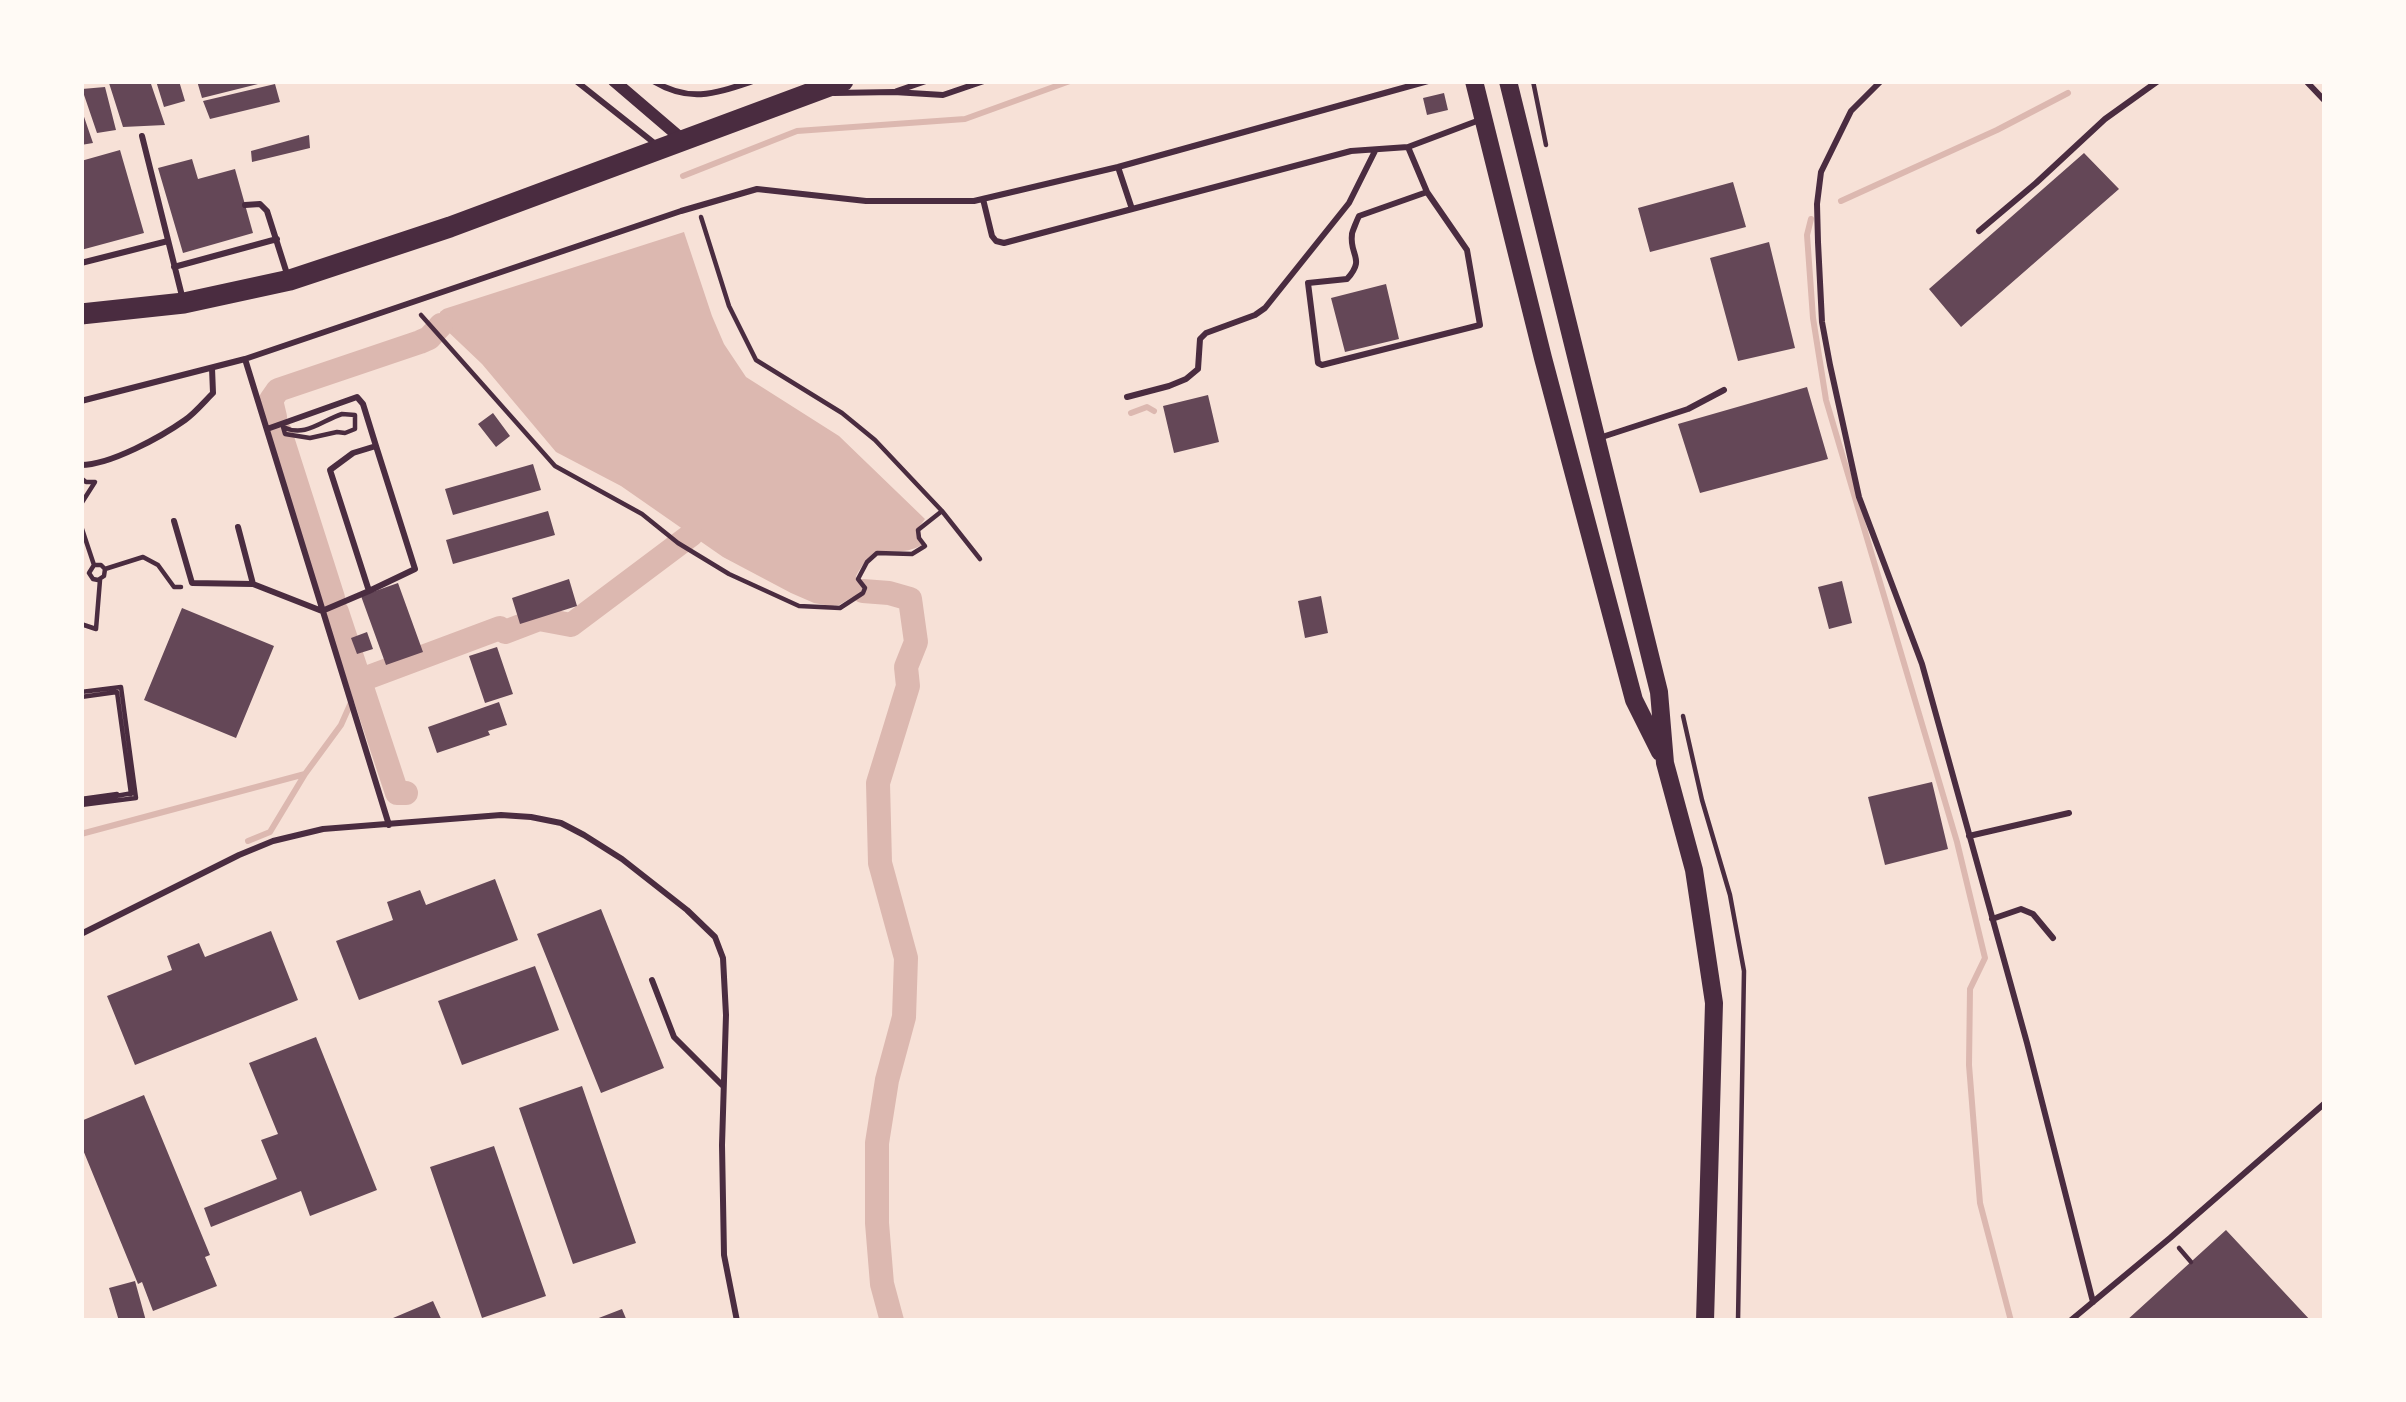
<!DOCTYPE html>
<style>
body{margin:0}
#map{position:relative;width:2406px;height:1402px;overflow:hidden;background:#f7e1d7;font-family:Manrope,sans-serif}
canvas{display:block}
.frame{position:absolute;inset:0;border:84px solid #fffaf5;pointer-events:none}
</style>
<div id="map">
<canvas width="2406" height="1402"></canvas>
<div class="frame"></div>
</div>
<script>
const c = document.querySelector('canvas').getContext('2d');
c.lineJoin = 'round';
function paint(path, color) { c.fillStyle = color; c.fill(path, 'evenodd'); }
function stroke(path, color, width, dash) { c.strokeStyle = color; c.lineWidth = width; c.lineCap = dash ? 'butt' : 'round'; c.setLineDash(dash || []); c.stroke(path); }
paint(new Path2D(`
 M684 232 712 316 724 344 746 377 839 436 925 519 916 531 922 545C891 562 879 534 856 576L857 585 863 591 839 605 831 606 814 603 791 593 723 557 621 486 556 452 482 364 441 325 440 312 444 309Z`), '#dcb8b0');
stroke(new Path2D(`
 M683 176 797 131 965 119 1070 81
 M1841 201 1997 130 2068 93
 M1811 219 1807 235 1813 318 1826 400 1957 842 1985 958 1970 989 1969 1065 1980 1203 2011 1321
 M1131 413 1147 407 1154 411
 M81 834 305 774 341 725 361 680
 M248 841 270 832 305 774`), '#dcb8b0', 6);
stroke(new Path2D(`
 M275 417 271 400 278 390 420 342 429 338 441 325
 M280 432 333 598
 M863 591 889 593 910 599 916 642 906 667 908 686 878 783 880 863 906 958 904 1017 887 1080 877 1143V1223L882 1284 892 1321
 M337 612 397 793H406
 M361 680 500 628 505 632 539 619 571 625 691 535`), '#dcb8b0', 24);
paint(new Path2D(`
 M118 81H150L165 125 123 127 109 83Z
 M156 81H179L185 101 164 107Z
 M197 81H262V83L202 98Z
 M275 84 280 102 210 119 203 101Z
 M105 87 116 130 97 133 82 89Z
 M1444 93 1448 110 1427 115 1423 98Z
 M81 108 93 143 81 145Z
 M309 135 310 148 252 162 251 151Z
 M120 150 144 233 81 250V161Z
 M2084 153 2119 189 1961 327 1929 289Z
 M192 159 198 179 235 169 253 233 183 253 158 168Z
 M1733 182 1746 227 1650 252 1638 208Z
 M1769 242 1795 348 1738 361 1710 258Z
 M1386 284 1399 339 1345 352 1331 298Z
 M1807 387 1828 459 1700 493 1678 424Z
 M1208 395 1219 442 1174 453 1163 406Z
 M493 413 510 436 496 447 478 424Z
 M533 464 541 490 453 515 445 489Z
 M548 511 555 535 453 564 446 540Z
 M569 579 577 606 520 624 512 598Z
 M1842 581 1852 623 1829 629 1818 587Z
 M398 583 423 652 386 665 361 596Z
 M1321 596 1328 633 1305 638 1298 601Z
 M182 608 274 646 236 738 144 700Z
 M367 632 373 649 357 654 351 638Z
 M497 647 513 694 485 703 469 656Z
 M499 702 507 725 488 731 490 735 437 753 428 727Z
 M1932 782 1948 849 1885 865 1868 797Z
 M495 879 518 940 359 1000 336 941 393 920 387 902 420 890 426 905Z
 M601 909 664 1068 601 1093 537 934Z
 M271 931 298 1000 135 1065 107 996 172 970 167 956 199 943 205 957Z
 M535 966 559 1030 462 1065 438 1001Z
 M316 1037 377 1190 310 1216 301 1191 211 1227 204 1208 277 1179 261 1140 278 1134 249 1063Z
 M582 1086 636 1243 573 1264 519 1108Z
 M144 1095 210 1255 205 1257 217 1286 153 1311 142 1282 138 1284 81 1145V1121Z
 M494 1146 546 1296 482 1318 430 1167Z
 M2226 1230 2311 1321H2126Z
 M135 1281 146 1321H119L109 1288Z
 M433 1301 442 1321H386Z
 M622 1309 627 1321H591Z`), '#644757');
stroke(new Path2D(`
 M1533 81 1546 145
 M701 217 729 306 756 360 842 413 875 440 942 511 980 559
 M421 315 555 466 642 514 678 543 729 574 799 606 840 608 863 593 865 588 858 579 867 562 877 553 912 554 925 546 919 538 918 530 942 511
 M342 414 355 415V429L345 433 337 432 310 438 285 434 283 427C305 438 321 421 342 414Z
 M81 504 95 482H86L81 478
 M81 526 94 565
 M89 573 94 565H101L105 569 143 557 158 565 174 587H181
 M89 573 93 579 98 580 104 576 105 569
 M81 624 96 629 100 580
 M81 692 121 687 136 798 81 805
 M81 697 117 692 131 794H128
 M1683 716 1702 800 1730 895 1744 971 1738 1321
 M81 799 117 794
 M81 802 133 793
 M2179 1248 2191 1262`), '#4a2c40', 4.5);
stroke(new Path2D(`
 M576 81 658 146
 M653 81C690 103 714 94 753 81
 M1881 81 1851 111 1821 172 1817 204 1818 242 1822 322 1830 365 1859 497 1922 664 2027 1043 2093 1302
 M2306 81 2325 101
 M897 91 926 81
 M834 93 894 92 943 95 984 81
 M142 136 183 300
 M1408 147 1427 192 1467 250 1480 325 1322 365 1318 363 1308 283 1347 279C1366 258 1349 256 1352 234 1352 232 1358 218 1359 216L1427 192
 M1118 167 1132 209
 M983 199 992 236 996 241 1004 243 1351 151 1408 147 1477 121
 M245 205 260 204 267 211 288 277
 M1979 231 2036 183 2105 119 2158 81
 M81 263 168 241
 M174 267 277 239
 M245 359 389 825
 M1127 397 1169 386 1186 379 1198 369 1200 339 1206 333 1255 315 1265 308 1349 203 1375 151
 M81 401 245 359 681 211 757 189 866 201H974L1118 167 1428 81
 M267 429 357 397 363 404 376 446
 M1599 438 1688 409 1724 390
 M81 465C110 465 161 437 185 420 195 413 204 402 213 393L212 368
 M174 521 192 583 253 584
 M238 527 253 584 322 611 369 591 330 470 353 453 376 446 415 569 369 591
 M1969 836 2069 813
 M1992 919 2021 909 2033 914 2053 938
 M81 934 239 855 273 841 323 829 501 815 531 817 561 823 584 835 622 859 687 910 715 937 723 958 726 1015 722 1145 724 1255 737 1321
 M652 980 674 1037 723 1086
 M2070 1321 2170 1238 2325 1103`), '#4a2c40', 6);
stroke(new Path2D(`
 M614 81 683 140`), '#4a2c40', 12);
stroke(new Path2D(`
 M1474 81 1543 358 1634 700 1660 752
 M1508 81 1659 692 1665 763 1694 870 1714 1003 1705 1321`), '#4a2c40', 18);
stroke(new Path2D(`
 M81 314 184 303 290 280 450 227 843 81`), '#4a2c40', 21);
</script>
